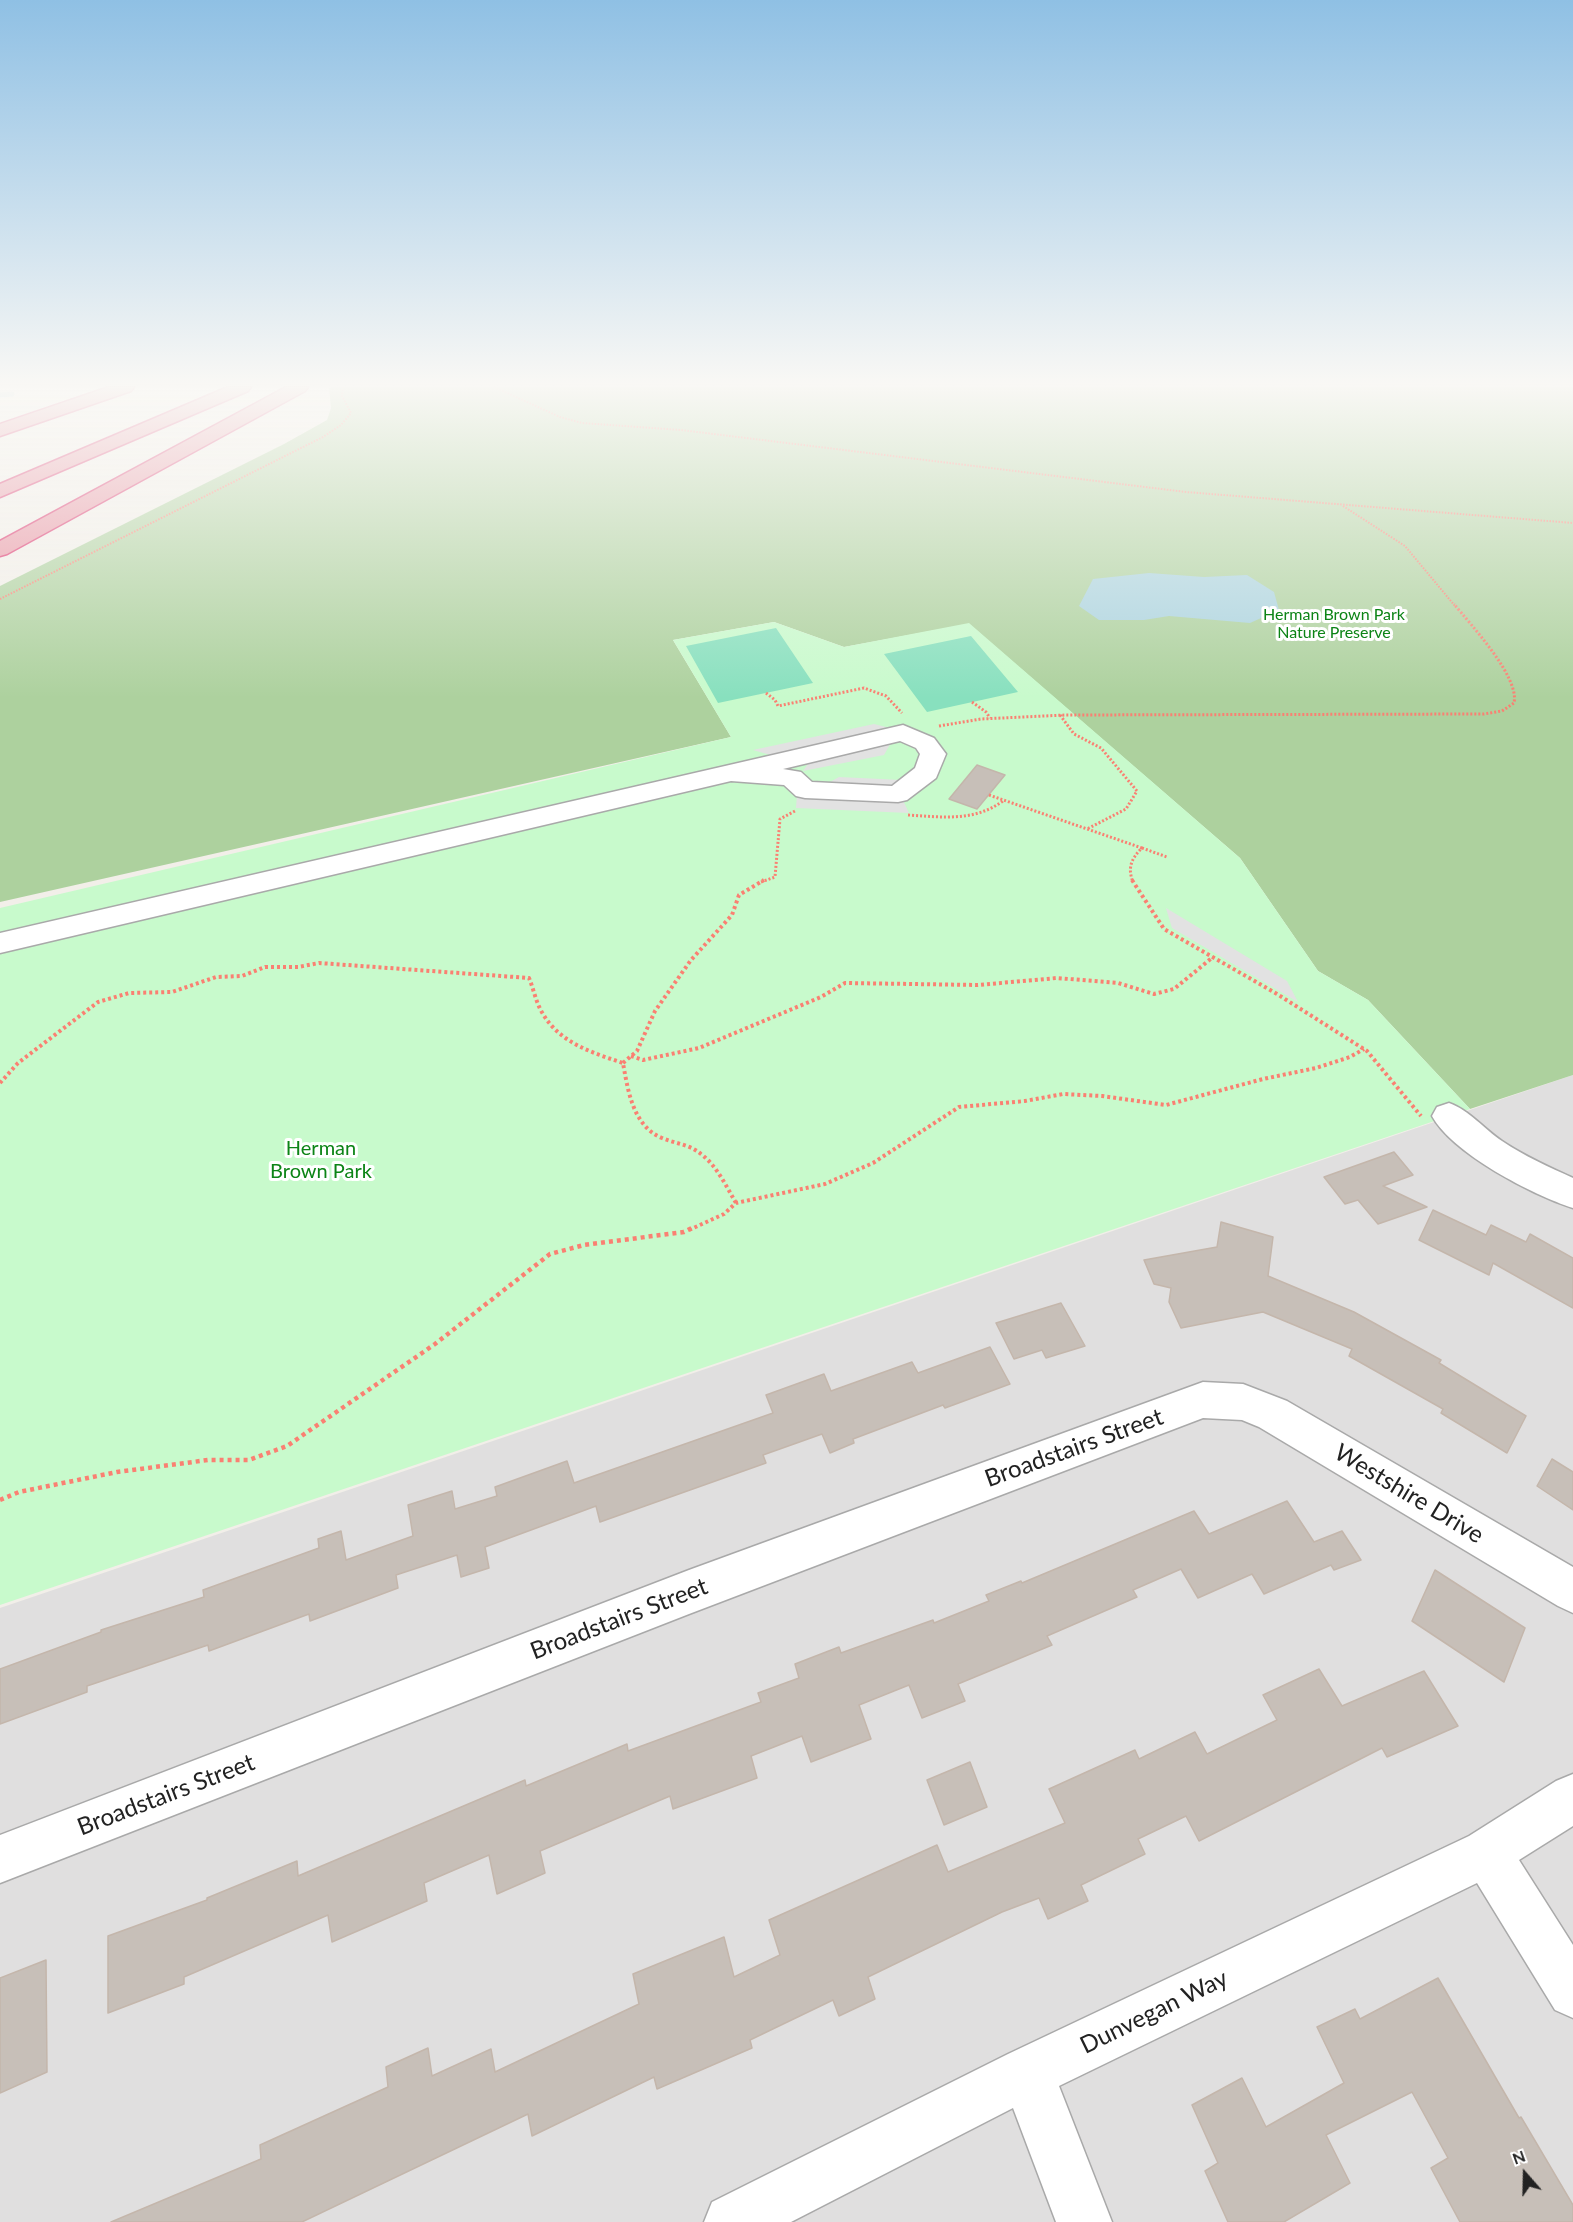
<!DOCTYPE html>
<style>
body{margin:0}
#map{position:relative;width:1573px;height:2222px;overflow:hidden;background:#f2efe9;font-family:Lato,sans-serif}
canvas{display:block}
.north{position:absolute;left:1495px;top:2144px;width:60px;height:60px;-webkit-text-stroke:4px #fff;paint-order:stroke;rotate:340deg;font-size:16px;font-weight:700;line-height:24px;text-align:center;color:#222}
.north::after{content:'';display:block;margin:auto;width:21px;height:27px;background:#222;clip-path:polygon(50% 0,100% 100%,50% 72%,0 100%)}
</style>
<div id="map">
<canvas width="1573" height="2222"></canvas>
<div class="north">N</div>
</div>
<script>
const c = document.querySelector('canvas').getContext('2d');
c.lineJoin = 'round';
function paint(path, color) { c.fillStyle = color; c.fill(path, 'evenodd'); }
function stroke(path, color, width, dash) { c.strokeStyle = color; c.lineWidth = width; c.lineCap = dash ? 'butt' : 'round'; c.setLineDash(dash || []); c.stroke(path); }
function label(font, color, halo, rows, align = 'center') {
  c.font = font + ' Lato,sans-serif'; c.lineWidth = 6; c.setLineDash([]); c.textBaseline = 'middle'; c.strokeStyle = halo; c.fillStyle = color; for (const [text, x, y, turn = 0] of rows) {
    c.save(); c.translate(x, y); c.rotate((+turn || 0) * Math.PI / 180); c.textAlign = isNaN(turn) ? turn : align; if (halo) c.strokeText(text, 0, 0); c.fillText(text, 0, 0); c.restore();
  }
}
paint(new Path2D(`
 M1573 1075V2222H0V1608Z`), '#e0dfdf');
paint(new Path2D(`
 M331 387H1573V1075L1470 1109 1368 1000 1318 971 1240 858 969 624 844 647 774 622 673 640 731 737 0 902V586L284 444 327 420 331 408 329 388Z`), '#add19e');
paint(new Path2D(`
 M774 622 844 647 969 623 1240 858 1318 971 1368 1000 1470 1109 0 1605V908L731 737 673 640Z`), '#c8facc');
paint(new Path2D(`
 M776 628 813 683 718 703 686 646Z
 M971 636 1018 692 927 712 884 654Z`), '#88e0be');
paint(new Path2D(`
 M874 724 898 730 777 757 753 750Z
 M892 741 884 755 803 771 812 758Z
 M839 777 902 780 885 790 821 787Z
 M797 794 902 798 909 813 796 808Z
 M1166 908 1287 981 1298 1002 1172 928Z`), '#e2e2e2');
paint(new Path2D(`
 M1149 573 1204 577 1247 575 1274 592 1279 610 1250 623 1169 616 1144 620H1099L1079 606 1093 579Z`), '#aad3df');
stroke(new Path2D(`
 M0 395 12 394`), '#aad3df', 5);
const building = new Path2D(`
 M977 765 1005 775 977 809 949 799Z
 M1394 1152 1413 1175 1383 1186 1427 1207 1378 1224 1358 1200 1345 1204 1324 1177Z
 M1433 1210 1486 1235 1491 1225 1526 1242 1530 1234 1573 1258V1308L1493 1263 1489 1275 1419 1240Z
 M1221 1222 1273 1237 1268 1276 1354 1312 1441 1360 1439 1363 1526 1416 1507 1453 1441 1413 1443 1409 1349 1356 1352 1349 1263 1312 1181 1328 1169 1302 1171 1288 1154 1284 1144 1260 1217 1247Z
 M1061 1303 1085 1346 1046 1358 1042 1350 1014 1359 996 1323Z
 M990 1347 1010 1384 945 1408 943 1405 853 1439 854 1443 830 1453 822 1434 763 1455 766 1463 600 1522 596 1506 485 1547 489 1568 461 1577 457 1555 396 1575 398 1588 310 1621 309 1614 209 1651 208 1645 87 1686V1692L0 1724V1669L101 1632V1630L204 1597 203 1590 319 1548 318 1539 341 1531 346 1560 413 1536 408 1505 452 1491 455 1509 497 1496 495 1487 567 1461 574 1483 773 1413 766 1395 824 1374 831 1391 912 1362 918 1373Z
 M1552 1459 1573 1472V1510L1537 1486Z
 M1287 1501 1314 1542 1342 1531 1361 1560 1334 1570 1331 1565 1264 1594 1252 1574 1198 1598 1181 1569 1133 1590 1137 1597 1047 1636 1052 1645 958 1684 965 1701 922 1718 909 1685 859 1705 871 1739 811 1762 802 1736 751 1756 757 1778 673 1809 670 1796 540 1851 545 1873 497 1894 489 1855 424 1883 427 1901 332 1942 328 1915 184 1977V1984L108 2013V1936L207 1900V1898L297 1861 298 1876 525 1780 526 1786 627 1744 628 1751 761 1702 758 1693 799 1678 795 1664 839 1647 841 1653 933 1620 934 1623 989 1601 986 1595 1021 1581 1022 1583 1194 1511 1209 1534Z
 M1435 1570 1525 1628 1504 1682 1412 1621Z
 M1319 1669 1342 1706 1424 1671 1458 1726 1387 1757 1382 1748 1199 1841 1186 1816 1138 1839 1145 1854 1081 1885 1088 1901 1048 1919 1039 1898 1002 1912 868 1977 875 1999 839 2016 833 2000 750 2040 752 2048 657 2089 654 2077 532 2136 528 2114 302 2222H111L261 2159 260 2145 388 2087 386 2067 428 2048 432 2076 491 2049 495 2072 639 2004 633 1974 724 1937 734 1977 780 1955 769 1920 937 1845 948 1872 1065 1823 1049 1789 1135 1750 1139 1759 1195 1732 1207 1754 1277 1720 1263 1695Z
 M970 1762 987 1807 944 1825 927 1780Z
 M46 1960 47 2072 0 2093V1978Z
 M1438 1978 1519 2118 1521 2117 1573 2205V2222H1460L1431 2168 1448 2158 1412 2092 1326 2135 1350 2183 1284 2222H1228L1205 2171 1218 2163 1192 2105 1242 2078 1266 2127 1344 2083 1317 2027 1355 2009 1360 2019Z`);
paint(building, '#c7bfb8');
stroke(building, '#c4b6ab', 1.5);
const minor = new Path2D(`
 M903 725 934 738 946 754 936 778 907 800 898 802 805 798 796 796 784 785 731 781 0 953V933ZM900 741 916 748 920 754 915 768 892 786 812 782 801 772 783 769Z
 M1449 1103C1469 1110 1484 1129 1502 1141 1524 1156 1549 1167 1573 1178V1208C1533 1195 1453 1154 1432 1116L1437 1107Z
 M1203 1382 1243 1384 1287 1401 1573 1567V1613L1558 1606 1259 1427 1242 1420 1203 1418 689 1614 0 1883V1835L689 1570Z
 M1573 1774V1826L1519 1860 1573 1945V2018L1555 2010 1477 1883 1059 2086 1112 2222H1056L1013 2108 791 2222H704L712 2202 1008 2054 1469 1836 1556 1781Z`);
const highway = new Path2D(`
 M109 387H134L131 391 0 436V424Z
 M228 387H251L248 391 0 497V484Z
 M286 387H308L305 391 7 554 0 556V541Z`);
stroke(minor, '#a9a9a9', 3);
stroke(highway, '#dc2a67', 3);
stroke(new Path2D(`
 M494 387 560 417 582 423 681 430 1186 492 1573 523
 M1343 506 1405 546 1455 606
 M0 599 323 437 341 425 351 413 342 396 343 387`), '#fa8072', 2, [1.5, 1.5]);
stroke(new Path2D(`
 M766 693 775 700 778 706 864 688 886 696 902 713
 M972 702 986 712 990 718
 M1060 715 1074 734 1101 748 1137 791 1126 809 1087 829
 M939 726 981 719 1065 715 1484 714 1502 711 1514 703C1520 677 1470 624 1454 604
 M989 795 1142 848C1132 858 1127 867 1133 882
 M908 815C942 817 974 822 1003 801
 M1142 848 1167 857
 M761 882 775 877 780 819 795 811`), '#fa8072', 3, [2, 2]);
stroke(new Path2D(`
 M1132 880 1164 929 1277 994 1367 1051 1421 1116
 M631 1056 643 1060 699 1048 821 997 845 983 978 985 1057 978 1118 983 1154 994 1174 989 1213 957
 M623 1063 637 1051 655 1011 691 960 732 915 739 895 764 880
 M0 1083 18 1063 98 1002 129 993 172 992 216 977 242 976 265 967H298L319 963 529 978C534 990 536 1003 543 1014 560 1043 593 1053 623 1063 628 1091 633 1126 662 1138 676 1144 689 1144 701 1154 717 1166 726 1186 736 1203
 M689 1230 724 1214 736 1203 825 1184 873 1163 959 1107 1025 1101 1063 1094 1102 1096 1166 1105 1263 1079 1316 1068 1350 1057 1364 1049`), '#fa8072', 4, [3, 3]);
stroke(new Path2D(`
 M0 1500 19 1492 117 1472 208 1460H249L287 1446 435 1344 550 1254 584 1245 684 1232 692 1228`), '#fa8072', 4.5, [4, 4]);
paint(minor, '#fff');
paint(highway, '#e892a2');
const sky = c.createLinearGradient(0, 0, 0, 698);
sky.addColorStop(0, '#8fc0e4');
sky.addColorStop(0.55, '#f9f8f5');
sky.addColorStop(1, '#f9f8f500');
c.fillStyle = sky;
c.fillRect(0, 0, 1573, 698);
label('16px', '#0c8416', '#fff', [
 ["Herman Brown Park",1334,615],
 ["Nature Preserve",1334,633]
]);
label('20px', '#0c8416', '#fff', [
 ["Herman",321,1149],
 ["Brown Park",321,1172]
]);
label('24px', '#222', '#fff', [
 ["Broadstairs Street",1074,1448,-20],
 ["Westshire Drive",1409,1494,31],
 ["Broadstairs Street",619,1619,-21],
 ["Broadstairs Street",166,1795,-21],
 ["Dunvegan Way",1154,2012,-26]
]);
</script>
